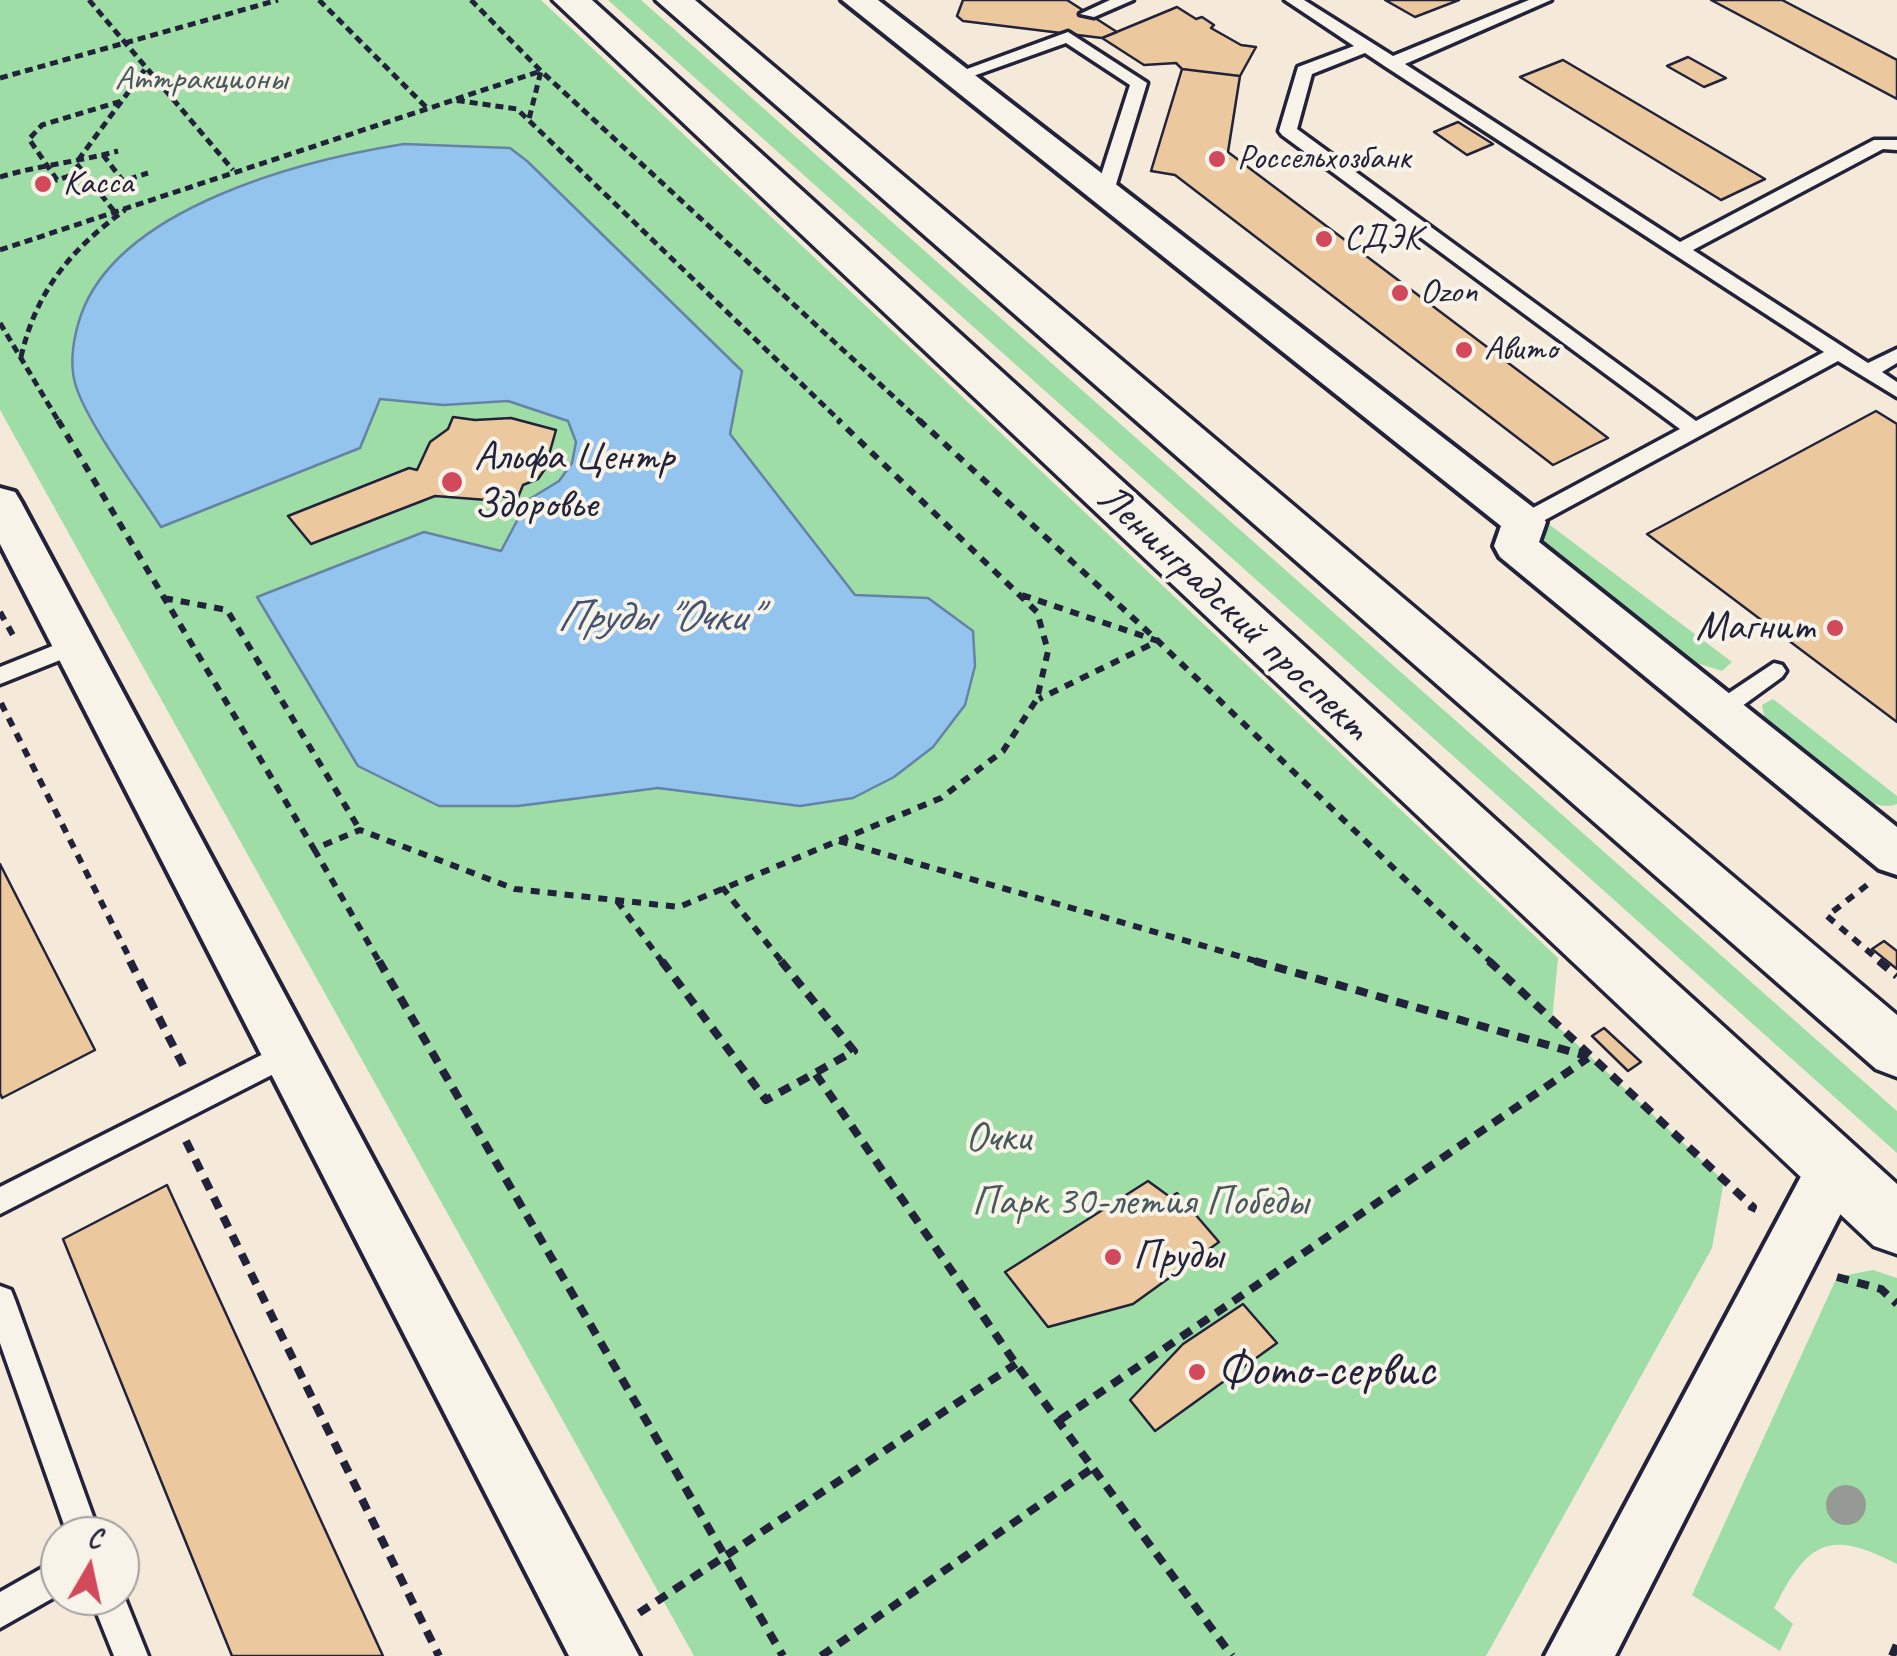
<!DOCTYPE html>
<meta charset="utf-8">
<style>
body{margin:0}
#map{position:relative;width:1897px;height:1656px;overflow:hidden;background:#f5ead9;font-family:Caveat,sans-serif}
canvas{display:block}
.north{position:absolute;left:40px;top:1516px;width:100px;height:100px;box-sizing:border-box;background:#f7f3e8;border:2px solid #a29fa3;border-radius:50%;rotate:9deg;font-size:28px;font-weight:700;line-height:40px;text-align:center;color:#22223b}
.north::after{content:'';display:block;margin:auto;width:35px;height:45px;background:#d1495b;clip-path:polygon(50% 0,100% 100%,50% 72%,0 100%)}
</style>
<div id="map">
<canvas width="1897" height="1656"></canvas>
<div class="north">С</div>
</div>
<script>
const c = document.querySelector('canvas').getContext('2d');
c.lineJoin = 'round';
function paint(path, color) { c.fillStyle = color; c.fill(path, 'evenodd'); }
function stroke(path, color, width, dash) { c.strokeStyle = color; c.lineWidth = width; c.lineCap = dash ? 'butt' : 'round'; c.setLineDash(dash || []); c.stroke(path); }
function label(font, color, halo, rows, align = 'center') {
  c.font = font + ' Caveat,sans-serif'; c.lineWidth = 8; c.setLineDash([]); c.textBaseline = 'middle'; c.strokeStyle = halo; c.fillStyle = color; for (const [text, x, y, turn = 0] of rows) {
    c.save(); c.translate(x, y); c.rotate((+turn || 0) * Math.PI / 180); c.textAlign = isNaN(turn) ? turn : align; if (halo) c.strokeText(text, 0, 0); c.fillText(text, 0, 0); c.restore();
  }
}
paint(new Path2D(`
 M0 0H541L1558 958 1552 1021 1724 1181 1712 1248 1486 1656H694L0 410Z
 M608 0H641L1897 1111V1153Z
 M1542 519 1732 662 1722 671 1678 657 1552 557 1539 534Z
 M1773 699 1897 796V804C1863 818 1793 748 1766 727L1762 705Z
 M1873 1270 1897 1278V1564C1828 1528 1808 1542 1774 1608L1793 1624 1780 1651 1692 1595 1837 1277Z`), '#9edda5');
const water = new Path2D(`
 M404 144 510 148 527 161 742 371 730 434 855 595 928 598 973 631 975 666 965 705 933 747 894 777 853 798 800 806 658 788 518 806H439L358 766 257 597 424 532 501 551 528 500 559 481 572 463 576 442 568 421 508 401 443 405 380 399 360 448 161 527C138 491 85 420 75 383 69 362 74 335 81 315 119 207 303 160 404 144Z`);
paint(water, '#93c4ee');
stroke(water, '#6683a6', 2.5);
const building = new Path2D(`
 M963 0H1067L1117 32 1102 38 963 21 957 16Z
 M1385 0H1459L1415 17Z
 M1711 0H1782L1897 60V99Z
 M1177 7 1196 19 1202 17 1214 25 1211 28 1241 45 1256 47 1240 76 1182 69 1176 63 1144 65 1102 38Z
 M1688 57 1726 78 1704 87 1667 66Z
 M1563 60 1765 179 1721 200 1520 77Z
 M1182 69 1240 76 1228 152 1608 438 1553 465 1175 175 1151 171Z
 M1458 122 1493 144 1467 155 1434 132Z
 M1876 411 1897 424V722L1647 534Z
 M453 417 475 420 511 418 556 430 545 469 538 479 523 485 517 500 497 495 487 500 435 496 311 544 288 516 409 468 417 470 430 442 448 429Z
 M0 864 95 1050 2 1098 0 1093Z
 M1884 941 1897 951V969L1872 949Z
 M1604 1028 1641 1062 1628 1071 1592 1036Z
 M1148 1181 1170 1197 1177 1193 1219 1242 1133 1304 1048 1327 1005 1272Z
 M167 1185 383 1656H232L63 1239Z
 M1243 1304 1277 1343 1155 1431 1130 1400 1183 1344Z`);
paint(building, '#ebc89d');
stroke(building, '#22223b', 2.5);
const service = new Path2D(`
 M1110 0H1133L1094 17 1080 14Z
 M1285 0H1304L1393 56 1529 0H1551L1405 64 1680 242 1874 140H1897V150L1883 149 1693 250 1868 363 1897 349V363L1882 372 1897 382V397L1838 361 1532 527H1516L1513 522 1516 517 1680 429 1282 135 1279 131 1298 67 1354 46ZM1365 53 1386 67 1824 352 1696 421 1297 129 1312 74Z
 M1068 32 1147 83 1114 191 1105 196 1096 191 1130 85 1066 43 962 80 948 76Z
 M75 637 83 639 87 645 83 651 0 684V667Z
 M1774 663 1782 665 1786 671 1782 677 1727 717H1711L1707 711 1711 705Z
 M289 1041 299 1045 303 1053 299 1061 0 1214V1187Z
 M0 1286 11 1290 15 1300 100 1536H68L0 1343Z
 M60 1558V1594L0 1628V1592Z
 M120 1587 124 1596 148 1656H114L90 1596H120Z`);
const minor = new Path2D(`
 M842 0H878L1539 512 1546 522 1539 542 1897 827V875L1879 869 1500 557 1494 546 1501 526Z
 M0 488 15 492 21 502 639 1656H569L0 544Z
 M1834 1144 1854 1152 1863 1170 1615 1656H1545L1814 1152Z`);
const primary = new Path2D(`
 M553 0H592L1897 1184V1254L1874 1246Z
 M656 0H695L1897 1015V1077L1876 1069Z`);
stroke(service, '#22223b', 7);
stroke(minor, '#22223b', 8);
stroke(primary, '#22223b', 7);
stroke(new Path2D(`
 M89 0 233 170
 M319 0 427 108
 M471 0 541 71 921 422
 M0 78 278 0
 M456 99 541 71 529 119
 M103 155 123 181 148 173
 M82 172 57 180 29 139 42 125 122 101
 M0 177C40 165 78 162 118 151
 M96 190 123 181
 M114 211 76 163 146 68
 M0 250 454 100 517 109 841 422
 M0 323 59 422
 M21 357C36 291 71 249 125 210`), '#22223b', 5, [8, 5]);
stroke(new Path2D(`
 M58 420 314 849 360 830 515 889 679 907 941 798 1003 751 1037 699 1048 651 1037 612 838 420
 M919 420 1158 641 1492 963
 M1022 595 1158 641 1039 699
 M164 598 227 610 360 830
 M0 612 14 637
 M1 703 132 963
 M839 841 1263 963
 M314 849 380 963
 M1867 885 1827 916 1882 963
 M722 887 783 963
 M617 901 663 963`), '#22223b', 6, [9, 8]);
stroke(new Path2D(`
 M130 961 186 1071
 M379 961 783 1656
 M662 961 766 1100 815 1073 1016 1364 1232 1656
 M781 961 854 1051 815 1073
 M1255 961 1586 1056
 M1489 961 1753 1207 1751 1211
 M1879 961 1897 976
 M186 1141 439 1656
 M1837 1277 1881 1289 1897 1304
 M1060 1420 1588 1058
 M639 1613 1016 1364
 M821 1656 1094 1467
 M1892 1656 1897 1644`), '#22223b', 8, [12, 9]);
paint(service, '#f7f3e8');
paint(minor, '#f7f3e8');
paint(primary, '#f7f3e8');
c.fillStyle = '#959b94';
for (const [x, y] of [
 [1846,1505]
]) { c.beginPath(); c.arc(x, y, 20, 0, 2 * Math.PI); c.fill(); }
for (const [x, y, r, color] of [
 [1217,159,10,"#d1495b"],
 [43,184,10,"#d1495b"],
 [1324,239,10,"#d1495b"],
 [1400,293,10,"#d1495b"],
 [1464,350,10,"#d1495b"],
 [452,482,12,"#d1495b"],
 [1835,628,10,"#d1495b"],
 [1113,1257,10,"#d1495b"],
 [1197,1372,10,"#d1495b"]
]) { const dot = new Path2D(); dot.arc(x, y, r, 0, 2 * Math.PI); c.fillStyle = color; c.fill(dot); stroke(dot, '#f7f3e8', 4); }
label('35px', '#475a5b', '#f7f3e8', [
 ["Аттракционы",201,80]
]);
label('35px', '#22223b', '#f7f3e8', [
 ["Россельхозбанк",1237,159],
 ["Касса",63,184],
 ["СДЭК",1344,239],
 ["Ozon",1420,293],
 ["Авито",1484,350]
], 'left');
label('42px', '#22223b', '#f7f3e8', [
 ["Альфа Центр",474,458],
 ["Здоровье",474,506],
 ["Магнит",1815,628,"right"],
 ["Пруды",1133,1257]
], 'left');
label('42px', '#22223b', '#f7f3e8', [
 ["Ленинградский проспект",1233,613,43]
]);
label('42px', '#475a5b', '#f7f3e8', [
 ["Очки",998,1139],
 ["Парк 30-летия Победы",1140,1203]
]);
label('italic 45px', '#445371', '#f7f3e8', [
 ["Пруды \"Очки\"",656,618]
]);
label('50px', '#22223b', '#f7f3e8', [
 ["Фото-сервис",1217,1372]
], 'left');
</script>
